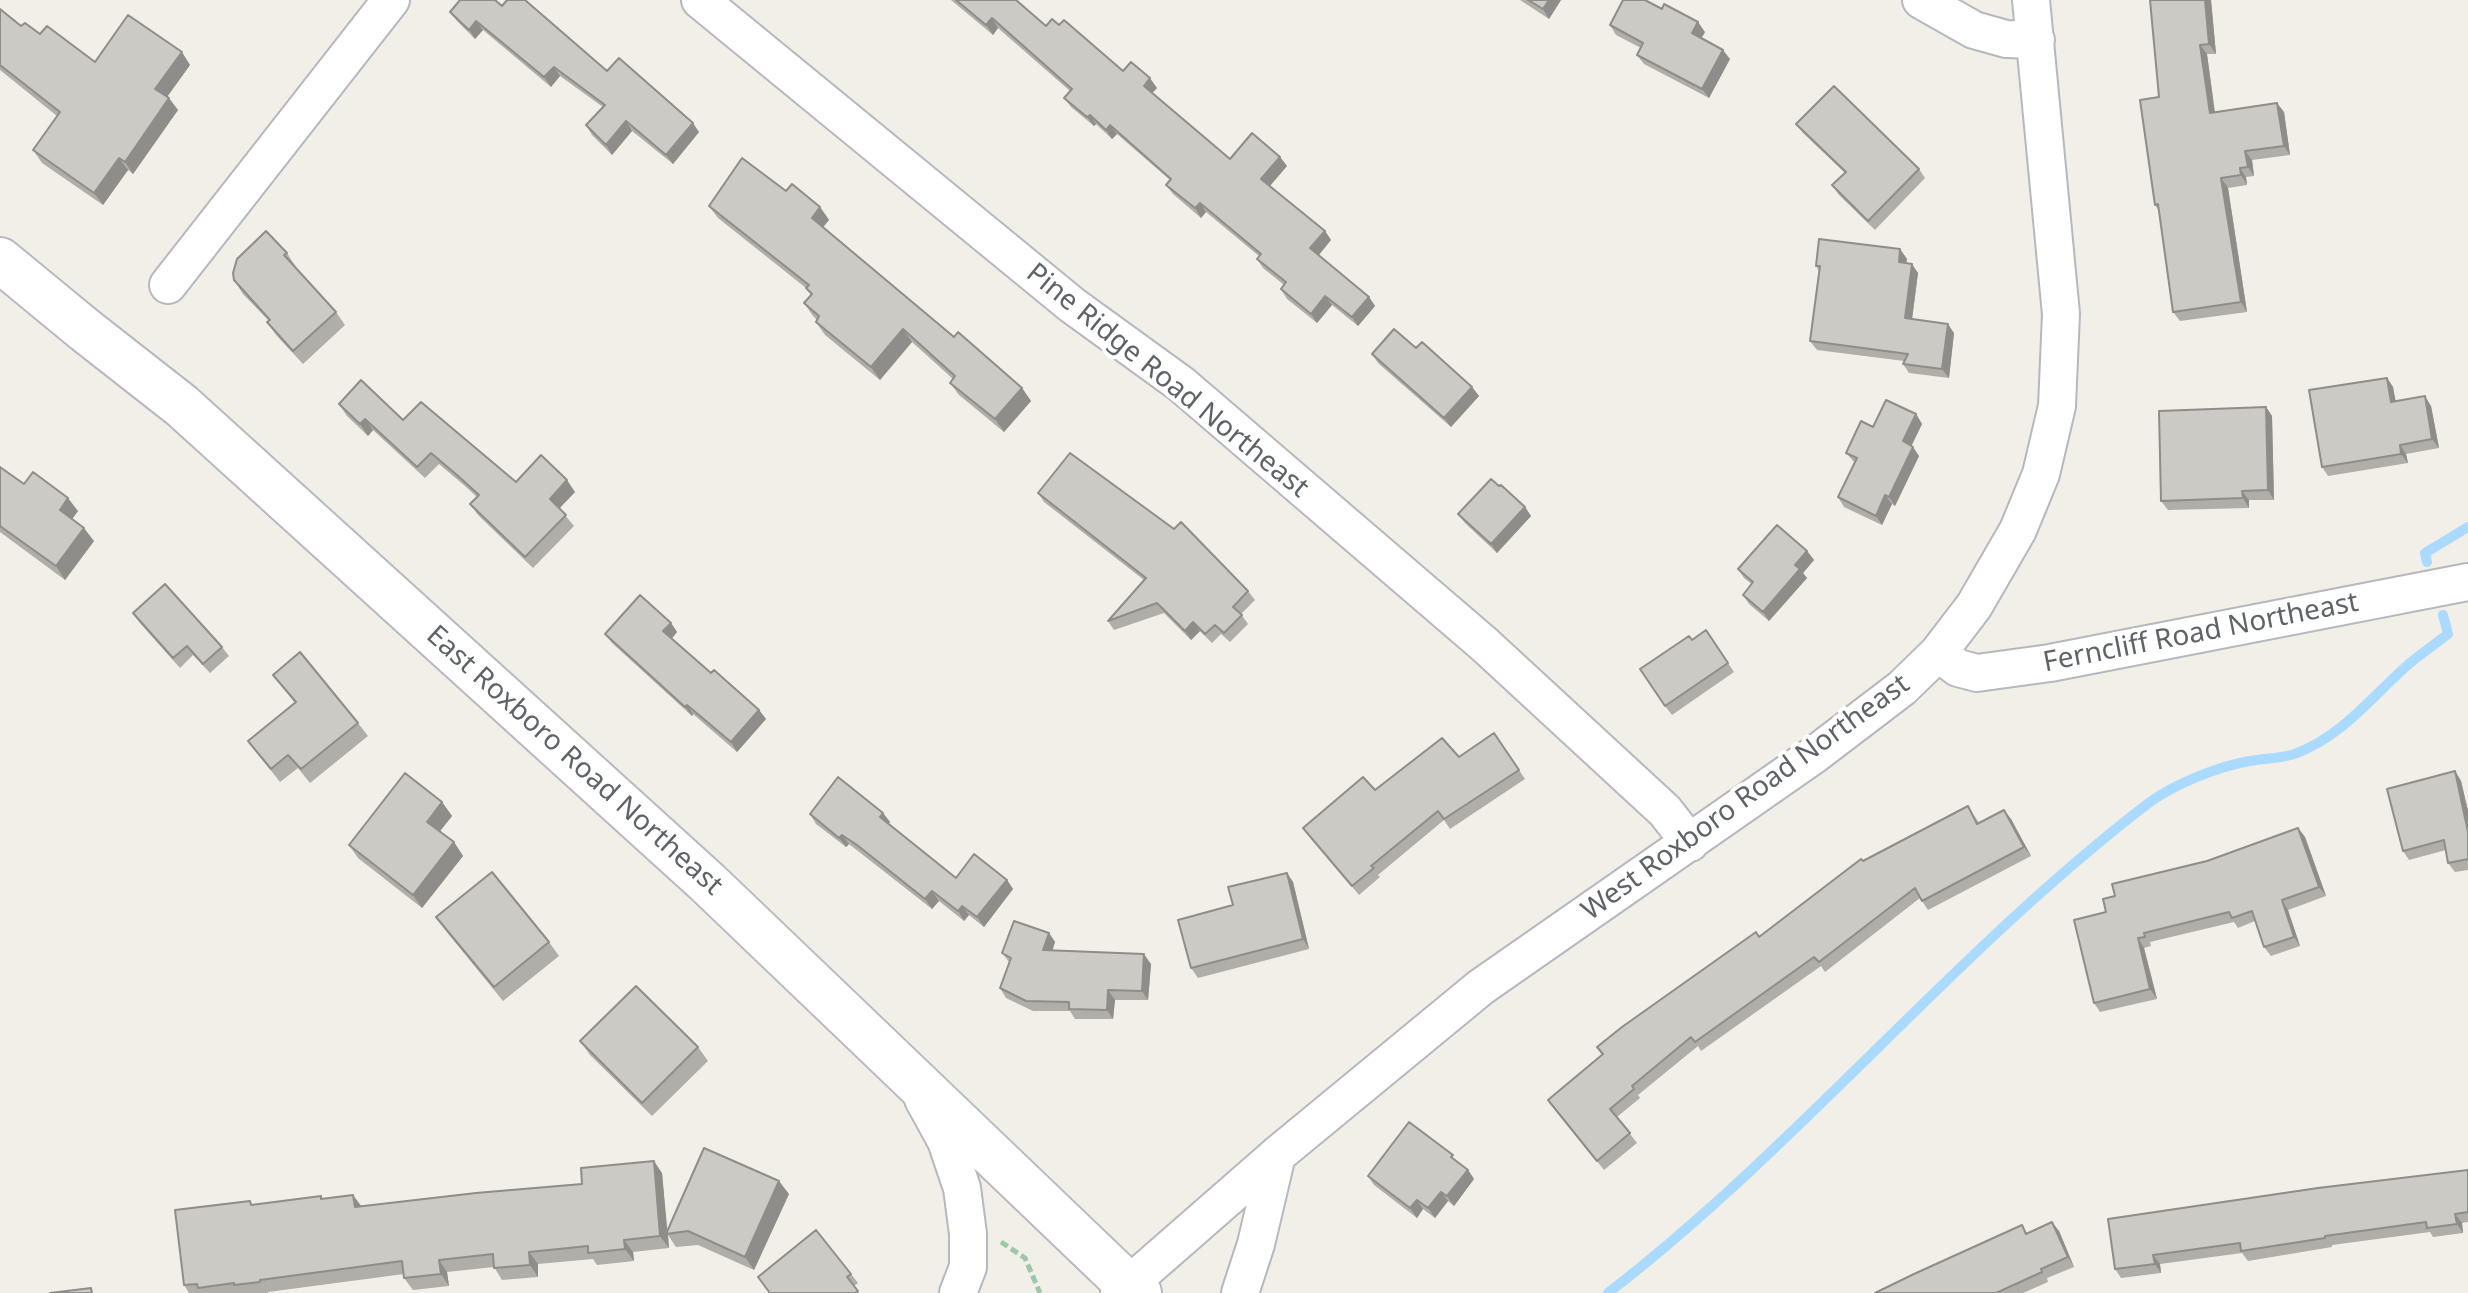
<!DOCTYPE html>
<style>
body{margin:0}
canvas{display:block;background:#f1efe8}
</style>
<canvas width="2468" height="1293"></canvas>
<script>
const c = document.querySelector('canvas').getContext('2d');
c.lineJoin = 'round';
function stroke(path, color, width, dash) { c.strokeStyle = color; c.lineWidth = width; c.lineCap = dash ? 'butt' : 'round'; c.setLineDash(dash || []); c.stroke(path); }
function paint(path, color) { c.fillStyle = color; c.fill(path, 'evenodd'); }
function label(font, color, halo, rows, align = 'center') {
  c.font = font + ' "Noto Sans",sans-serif'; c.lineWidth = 8; c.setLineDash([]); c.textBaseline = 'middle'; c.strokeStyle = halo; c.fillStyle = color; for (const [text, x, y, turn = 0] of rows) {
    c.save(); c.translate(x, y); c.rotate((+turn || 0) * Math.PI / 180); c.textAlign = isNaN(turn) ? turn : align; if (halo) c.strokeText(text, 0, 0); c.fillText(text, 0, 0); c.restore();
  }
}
stroke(new Path2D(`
 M2427 562 2425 553 2468 527
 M1608 1293C1801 1144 1956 950 2150 802 2175 784 2219 766 2250 761 2265 758 2283 759 2297 753 2344 735 2373 695 2410 663 2422 653 2435 644 2448 634L2443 615`), '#aadaff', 10);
const street = new Path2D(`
 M700 0 1072 305 1181 384 1484 644 1665 811 1690 843
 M1921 0 1974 30 2006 39 2036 40
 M168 285 391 0
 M1938 653 1958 668 1977 673 2050 663 2468 582
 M923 1099 946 1141 962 1188 968 1234V1267L958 1293
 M1119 1293 1277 1155 1481 987 1814 755 1902 688 1938 653 1974 606 2018 530 2041 474 2057 406 2061 314 2031 0
 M1240 1293 1256 1244 1277 1155`);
const secondary = new Path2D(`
 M0 260 85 330 182 406 708 883 1127 1284 1139 1293`);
stroke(street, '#b5b8bc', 40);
stroke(secondary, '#b6babf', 48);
stroke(new Path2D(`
 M1001 1242 1025 1258 1040 1293`), '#9cc7a9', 5, [8, 4]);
stroke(street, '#fff', 36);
stroke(secondary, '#fff', 44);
paint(new Path2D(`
 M951 0H1016L1046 26 1059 25 1123 71 1157 88 1152 93 1230 159 1280 157 1287 166 1270 186 1325 231 1331 240 1319 255 1369 297 1375 306 1358 326 1332 305 1317 323 1287 299 1281 289 1284 285 1263 268 1257 259 1259 256 1206 212 1201 218 1173 194 1166 185 1170 180 1117 134 1112 139 1096 124 1094 126 1071 107 1064 98 1070 91 998 28 993 35Z
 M1520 0H1561L1549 19Z
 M2211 0 2216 54H2207L2215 112H2284L2290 155 2252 160 2254 176 2246 177 2247 185 2228 188 2247 312 2180 321 2173 312 2159 211 2155 205 2159 97Z
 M502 6 607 71 699 132 673 164 632 131 612 155 592 135 586 125 603 107 560 76 551 87 483 30 475 39 457 21 450 12Z
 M0 9 21 26 40 34 95 62 190 65 167 97 178 110 133 174 128 170 103 205 42 163 33 150 57 116 0 70Z
 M1610 25 1705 32 1701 38 1730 59 1709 98 1644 64 1637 55 1641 48 1616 35Z
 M1796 124 1919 169 1925 178 1875 230 1839 195 1832 185 1845 173 1803 133Z
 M786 191 820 207 829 220 823 227 954 337 1022 388 1031 401 1004 432 959 395 950 383 953 379 912 342 880 380 825 335 816 322 817 320 813 316 804 303 811 295 806 288 718 218 709 206Z
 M1900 249 1907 259 1906 263 1918 273 1912 319 1954 333 1949 378 1909 373 1903 364 1904 361 1817 350 1810 341 1819 271 1816 266Z
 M287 253 296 267H295L336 312 345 325 303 364 277 336 267 322 269 321 243 294 234 280Z
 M1416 348 1472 387 1479 396 1451 427 1378 363 1372 354Z
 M2387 378 2393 387 2396 402 2431 406 2439 448 2406 454 2408 463 2328 476 2322 467Z
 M339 404 403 420 516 482 575 492 559 508 574 526 533 568 478 515 470 504 477 497 465 486 439 464 425 478 373 430 368 436 347 416Z
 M2266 407 2272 416 2274 500H2249V508L2168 510 2161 501Z
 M1916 414 1922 424 1911 446 1919 456 1895 506 1892 504 1882 525 1844 507 1838 497 1855 463 1846 453 1873 427Z
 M0 467 24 484 78 511 72 519 94 541 65 580 0 532Z
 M1038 493 1248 591 1255 600 1241 614 1248 624 1230 642 1221 634 1212 643 1200 631 1191 640 1164 613 1114 630 1108 621 1144 580 1044 502Z
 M1525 507 1531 516 1497 553 1465 523 1458 514Z
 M1807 551 1814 560 1803 573 1807 578 1769 621 1749 604 1743 595 1752 584 1744 578 1738 569Z
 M133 613 222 647 229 656 210 673 193 655 180 668 139 622Z
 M671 623 677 632 671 639 711 673 759 710 766 719 737 752 693 714 692 716 612 643 605 634Z
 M1706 630 1734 672 1672 715 1665 706 1692 640Z
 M273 675 358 723 368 736 310 783 298 768 280 782 248 741 295 703Z
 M1494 733 1525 779 1450 829 1444 820 1378 875 1380 877 1359 895 1303 828 1375 790 1459 757Z
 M2455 771 2461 781 2468 811V870L2455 872 2448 863 2446 850 2409 860 2403 851Z
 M442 802 452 816 440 831 454 842 463 856 422 908 358 858 349 845Z
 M1968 806 1979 823 2011 819 2031 856 1928 910 1920 898 1825 972 1821 966 1701 1051 1698 1046 1638 1095 1640 1098 1617 1117 1637 1143 1604 1170 1548 1100 1602 1055 1597 1047 1759 937 1863 861Z
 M883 813 890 822 888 824 956 878 1007 880 1013 889 984 927 969 915 964 921 939 901 932 909 849 844 846 847 816 824 810 814Z
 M2298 828 2305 837 2326 896 2288 910 2300 946 2271 956 2264 947 2255 921 2238 928 2234 922 2150 942 2151 946 2144 948 2157 999 2100 1012 2094 1003 2106 912 2115 896Z
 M1287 873 1293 882 1309 949 1198 978 1191 968 1233 905Z
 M436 917 549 942 559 956 503 1001 446 931Z
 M1049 933 1055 942 1052 950 1151 964 1148 1000H1115L1113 1019H1075L1070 1011H1033L1006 998 1000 988 1010 963 1002 953Z
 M580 1041 698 1047 708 1061 652 1116 590 1055Z
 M1457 1161 1468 1170 1474 1179 1454 1206 1448 1201 1435 1218 1423 1209 1417 1218 1374 1185 1368 1176Z
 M2468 1170V1222L2462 1223 2463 1233 2433 1237 2430 1232 2332 1245V1247L2248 1261 2242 1253 2160 1264 2161 1273 2121 1278 2115 1269 2108 1219Z
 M662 1173 667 1232 789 1194 754 1270 698 1245 676 1247 668 1235 669 1248 633 1252 634 1261 597 1265 593 1259 538 1264V1277L502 1280 494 1267 447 1272 449 1286 413 1290 404 1278V1274L268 1292V1293H189L184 1285 253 1205 323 1199 361 1206 582 1184Z
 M2059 1231 2074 1267 2047 1278 2048 1282 2023 1293H1875L2028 1233Z
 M851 1274 858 1283 854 1286 859 1293H769L758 1277Z`), '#afaea9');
paint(new Path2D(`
 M1549 0H1561L1549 19 1543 9Z
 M2205 0H2211L2216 54 2209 44Z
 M992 18 998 28 993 35 986 25Z
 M476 21 483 30 475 39 469 30Z
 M1698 22 1705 32 1699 43 1692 33Z
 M2200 45 2207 54 2216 122 2210 113Z
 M1723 50 1730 59 1709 98 1702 89Z
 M182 52 190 65 164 101 155 89Z
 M554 67 560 76 551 87 544 77Z
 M1150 78 1157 88 1150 95 1144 86Z
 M169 98 178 110 133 174 125 162Z
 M2277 103 2284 112 2290 155 2284 146Z
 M1090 115 1096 124 1094 126 1087 117Z
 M626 121 632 131 612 155 606 145Z
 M693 123 699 132 673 164 666 155Z
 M1110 125 1117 134 1112 139 1106 130Z
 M2245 151 2252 160 2254 176 2248 167Z
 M1280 157 1287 166 1268 188 1261 179Z
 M119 158 128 170 103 205 94 193Z
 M2240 168 2246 177 2247 185 2241 175Z
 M2221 178 2228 188 2247 312 2241 302Z
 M1200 203 1206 212 1201 218 1195 208Z
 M820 207 829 220 820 231 812 218Z
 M1325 231 1331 240 1317 257 1310 248Z
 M1900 249 1907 259 1905 271 1899 262Z
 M1912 264 1918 273 1911 327 1905 318Z
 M1325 296 1332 305 1317 323 1311 314Z
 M1369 297 1375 306 1358 326 1352 317Z
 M1948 324 1954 333 1949 378 1942 369Z
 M903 329 912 342 880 380 871 367Z
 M2387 378 2393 387 2397 412 2391 402Z
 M1472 387 1479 396 1451 427 1444 418Z
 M1022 388 1031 401 1004 432 995 419Z
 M2425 396 2431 406 2439 448 2432 439Z
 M2266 407 2272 416 2274 500 2268 490Z
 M1916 414 1922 424 1909 451 1903 441Z
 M365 419 373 430 368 436 360 424Z
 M2400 445 2406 454 2408 463 2401 454Z
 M1913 447 1919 456 1895 506 1889 497Z
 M567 480 575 492 558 510 550 499Z
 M2242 491 2249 500V508L2243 498Z
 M1885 495 1892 504 1882 525 1876 516Z
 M68 498 78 511 69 523 60 510Z
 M1525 507 1531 516 1497 553 1491 544Z
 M84 528 94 541 65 580 56 566Z
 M1807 551 1814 560 1803 573 1807 578 1769 621 1763 612 1795 565Z
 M1193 622 1200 631 1191 640 1185 631Z
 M671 623 677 632 670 641 663 631Z
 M687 705 693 714 692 716 685 707Z
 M759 710 766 719 737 752 731 742Z
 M2455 771 2461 781 2468 811V832Z
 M442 802 452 816 437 835 427 822Z
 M2004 810 2011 819 2031 856 2024 847Z
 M883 813 890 822 886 826 880 817Z
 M2298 828 2305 837 2326 896 2319 887Z
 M842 835 849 844 846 847 839 838Z
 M454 842 463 856 422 908 413 895Z
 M1287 873 1293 882 1309 949 1303 939Z
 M1007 880 1013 889 984 927 977 917Z
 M932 891 939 901 932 909 925 899Z
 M2282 900 2288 910 2300 946 2294 937Z
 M962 906 969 915 964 921 958 911Z
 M1049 933 1055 942 1050 959 1043 950Z
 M2138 938 2144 948 2157 999 2150 989Z
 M1144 954 1151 964 1148 1000 1142 991Z
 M1108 990 1115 1000 1113 1019 1107 1010Z
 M654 1161 662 1173 669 1248 660 1236Z
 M1468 1170 1474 1179 1454 1206 1447 1196Z
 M779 1181 789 1194 754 1270 745 1257Z
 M1441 1192 1448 1201 1435 1218 1428 1208Z
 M353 1195 362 1207H355Z
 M1417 1200 1423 1209 1417 1218 1410 1208Z
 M2455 1214 2462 1223 2463 1233 2457 1224Z
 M2052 1222 2059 1231 2074 1267 2068 1257Z
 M624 1240 633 1252 634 1261 625 1249Z
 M529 1252 538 1264V1277L530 1265Z
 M2153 1255 2160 1264 2161 1273 2155 1264Z
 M439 1260 447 1272 449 1286 441 1274Z`), '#8f8d8a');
const building = new Path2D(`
 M460 0H495L502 6 507 0H525L607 71 619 58 693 123 666 155 626 121 606 145 586 125 605 105 554 67 544 77 476 21 469 30 450 12Z
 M956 0H1016L1046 26 1052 19 1059 25 1064 20 1123 71 1131 62 1150 78 1144 86 1230 159 1252 133 1280 157 1261 179 1325 231 1310 248 1369 297 1352 317 1325 296 1311 314 1281 289 1286 282 1257 259 1261 254 1200 203 1195 208 1166 185 1171 179 1110 125 1106 130 1090 115 1087 117 1064 98 1072 89 992 18 986 25Z
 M1528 0H1549L1543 9Z
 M1623 0H1645L1662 9 1664 4 1698 22 1692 33 1723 50 1702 89 1637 55 1643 43 1610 25Z
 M2150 0H2205L2209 44 2200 45 2210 113 2277 103 2284 146 2245 151 2248 167 2240 168 2241 175 2221 178 2241 302 2173 312 2158 204 2155 205 2140 100 2159 97Z
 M0 9 21 26 25 23 40 34 47 26 95 62 128 15 182 52 155 89 169 98 125 162 119 158 94 193 33 150 60 112 0 65Z
 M1834 86 1919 169 1868 221 1832 185 1846 172 1796 124Z
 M742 158 786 191 792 184 820 207 812 218 954 337 958 332 1022 388 995 419 950 383 955 376 903 329 871 367 816 322 819 316 804 303 812 294 806 288 809 285 709 206Z
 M266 231 287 253 284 255 336 312 293 351 267 322 270 320 234 280 233 273 237 259Z
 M1819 239 1900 249 1899 262 1912 264 1905 318 1948 324 1942 369 1903 364 1908 354 1810 341 1820 266H1816Z
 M1394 329 1416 348 1422 342 1472 387 1444 418 1372 354Z
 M2387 378 2391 402 2425 396 2432 439 2400 445 2401 454 2322 467 2309 390Z
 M361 380 403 420 421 402 516 482 541 455 567 480 550 499 566 515 525 557 470 504 479 495 457 475 431 453 417 467 365 419 360 424 339 404Z
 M1886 400 1916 414 1903 441 1913 447 1889 497 1885 495 1876 516 1838 497 1857 458 1846 453 1861 421 1873 427Z
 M2266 407 2268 490 2242 491 2243 498 2161 501 2159 411Z
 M1070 453 1174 529 1181 522 1248 591 1233 607 1242 615 1224 633 1215 625 1205 634 1193 622 1185 631 1157 603 1108 621 1146 578 1038 493Z
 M0 467 24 484 33 472 68 498 60 510 84 528 56 566 0 526Z
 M1491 479 1499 486 1501 485 1525 507 1491 544 1458 514Z
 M1777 525 1807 551 1795 565 1800 569 1763 612 1743 595 1753 582 1738 569Z
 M165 584 222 647 203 664 187 646 173 658 133 613Z
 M640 595 671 623 663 631 711 673 714 670 759 710 731 742 687 705 685 707 605 634Z
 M1706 630 1728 663 1665 706 1640 669 1689 636 1692 640Z
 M300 652 358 723 301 769 288 755 271 769 248 741 296 702 273 675Z
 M1494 733 1519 770 1444 819 1438 811 1371 866 1374 868 1352 886 1303 828 1363 777 1375 790 1442 738 1459 757Z
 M2455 771 2468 832V859L2448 863 2444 840 2403 851 2387 789Z
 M405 773 442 802 427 822 454 842 413 895 349 845Z
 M838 777 883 813 880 817 956 878 974 854 1007 880 977 917 962 906 958 911 932 891 925 899 857 845 842 835 839 838 810 814Z
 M1968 806 1977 824 2004 810 2024 847 1922 901 1915 888 1819 962 1814 957 1695 1042 1691 1037 1632 1086 1634 1089 1610 1109 1630 1133 1597 1161 1548 1100 1603 1054 1597 1047 1622 1027 1756 932 1759 937 1861 859 1863 861Z
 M2298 828 2319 887 2282 900 2294 937 2264 947 2252 911 2232 918 2229 912 2144 933 2145 937 2138 938 2150 989 2094 1003 2074 920 2106 912 2103 899 2115 896 2112 884 2207 861Z
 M492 872 549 942 494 987 436 917Z
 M1287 873 1303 939 1191 968 1178 920 1233 905 1228 887Z
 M1014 921 1049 933 1043 950 1144 954 1142 991 1108 990 1107 1010 1069 1009V1002L1026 1001 1000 988 1011 958 1002 953Z
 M636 986 698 1047 642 1103 580 1041Z
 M1409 1122 1453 1155 1451 1157 1468 1170 1447 1196 1441 1192 1428 1208 1417 1200 1410 1208 1368 1176Z
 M704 1148 779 1181 745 1257 688 1231 666 1234Z
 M654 1161 660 1236 624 1240 625 1249 588 1253V1246L529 1252 530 1265 494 1268 493 1254 439 1260 441 1274 404 1278 402 1261 260 1280V1282L234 1285V1283L198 1288 197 1284 184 1285 175 1210 250 1201 251 1205 321 1196V1199L353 1195 355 1207 476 1193 582 1184 581 1168Z
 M2468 1170V1212L2455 1214 2457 1224 2427 1228 2426 1222 2325 1236V1238L2241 1251 2240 1243 2153 1255 2155 1264 2115 1269 2108 1219 2318 1188Z
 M2052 1222 2068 1257 2041 1269 2042 1272 1996 1293H1875L1914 1274 2022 1225 2026 1234Z
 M816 1230 851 1274 847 1277 858 1291 855 1293H770L758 1277Z
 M91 1288 92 1293H50Z`);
paint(building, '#cccac5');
stroke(building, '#8f8d8a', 2);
label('28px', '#5f6368', '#fff', [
 ["Pine Ridge Road Northeast",1167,381,39],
 ["Ferncliff Road Northeast",2201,633,-11],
 ["East Roxboro Road Northeast",574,761,42],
 ["West Roxboro Road Northeast",1746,798,-36]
]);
</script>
